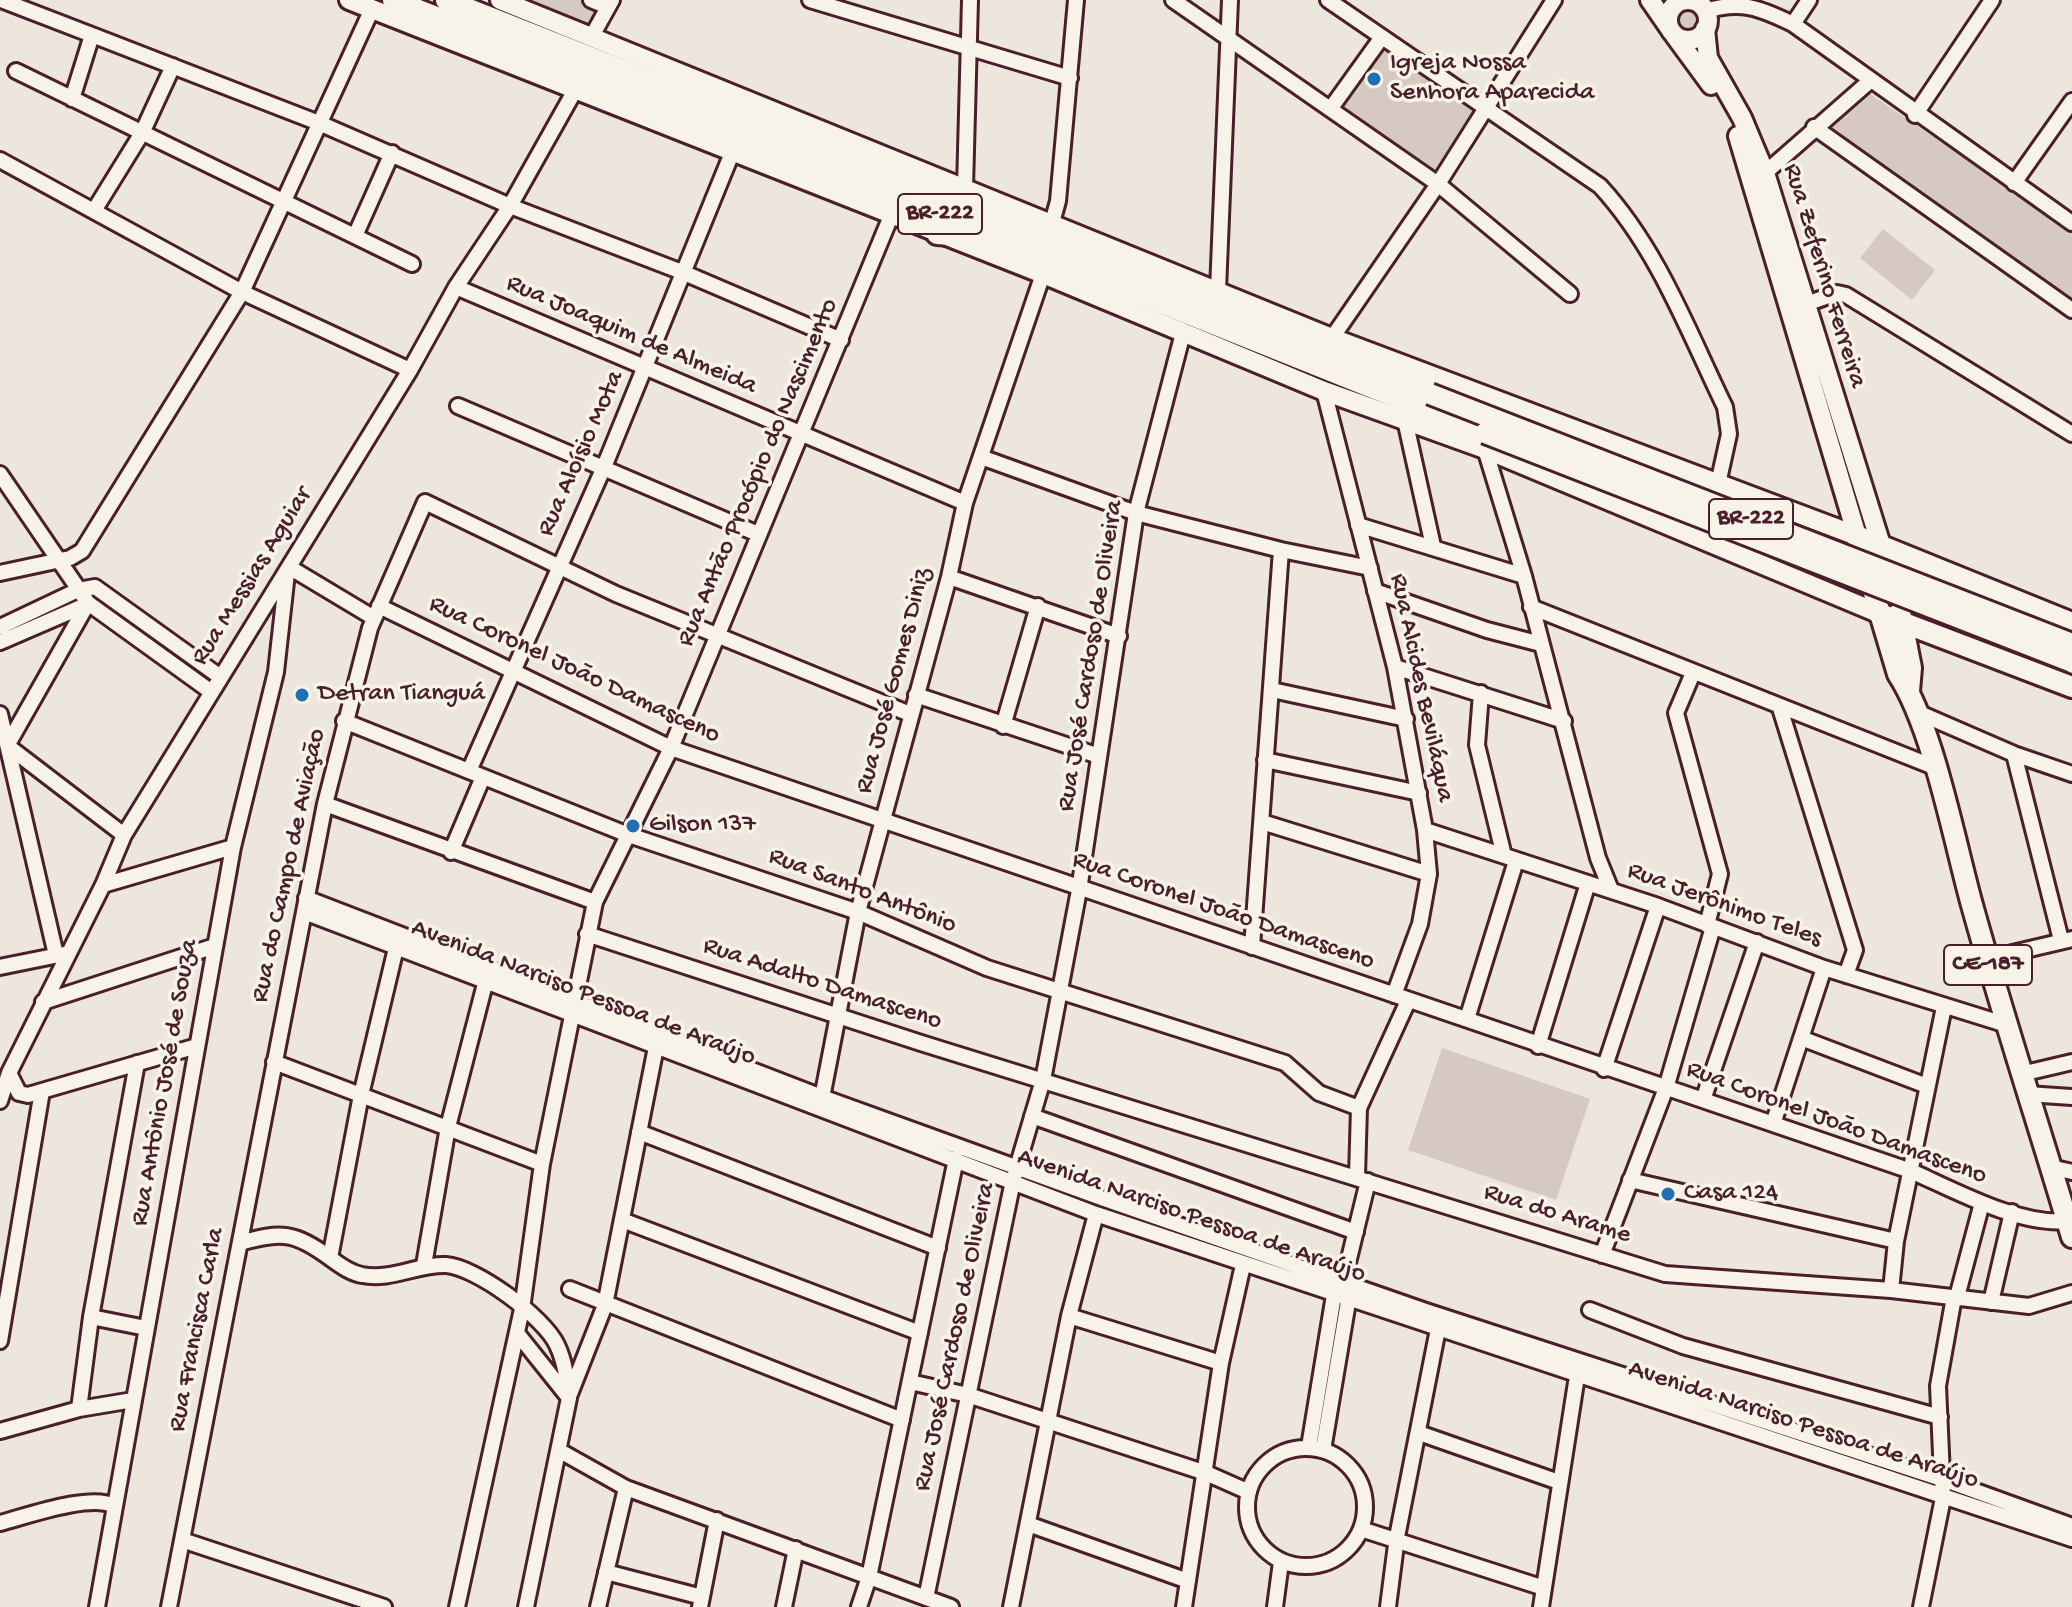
<!DOCTYPE html>
<meta charset="utf-8">
<style>
body{margin:0}
canvas{display:block;background:#ece6dd}
</style>
<canvas width="2072" height="1607"></canvas>
<script>
const c = document.querySelector('canvas').getContext('2d');
c.lineJoin = 'round';
function paint(path, color) { c.fillStyle = color; c.fill(path, 'evenodd'); }
function stroke(path, color, width, dash) { c.strokeStyle = color; c.lineWidth = width; c.lineCap = dash ? 'butt' : 'round'; c.setLineDash(dash || []); c.stroke(path); }
function label(font, color, halo, rows, align = 'center') {
  c.font = font + ' "Gochi Hand",sans-serif'; c.lineWidth = 7; c.setLineDash([]); c.textBaseline = 'middle'; c.strokeStyle = halo; c.fillStyle = color; for (const [text, x, y, turn = 0] of rows) {
    c.save(); c.translate(x, y); c.rotate((+turn || 0) * Math.PI / 180); c.textAlign = isNaN(turn) ? turn : align; if (halo) c.strokeText(text, 0, 0); c.fillText(text, 0, 0); c.restore();
  }
}
paint(new Path2D(`
 M511 0H584L603 8 591 32Z
 M1672 19a13 13 0 1 1 26 0a13 13 0 1 1-26 0Z
 M1380 50 1390 52 1472 108 1473 113 1435 172 1430 173 1339 111 1338 103Z
 M1863 89 2072 232V303L1823 127Z
 M1883 229 1935 270 1912 300 1860 258Z
 M1442 1048 1590 1099 1556 1200 1408 1150Z`), '#d5c9c2');
const minor = new Path2D(`
 M1 0 92 35 72 99
 M591 0 608 7
 M810 0 1070 78
 M1173 0 1438 184 1570 294
 M1328 0 1600 186C1658 249 1688 331 1725 407L1729 434 1718 484
 M1705 11C1741 0 1760 8 1793 24L2072 223
 M1793 24 1809 0
 M92 35 319 123 510 206 682 272 841 340
 M592 36 612 0
 M16 71 412 264
 M1331 108 1382 37
 M1915 115 1992 0
 M1814 127 2072 310
 M0 160 242 292 410 370
 M1765 173 1871 80
 M2014 183 2072 101
 M965 188 970 0
 M95 209 142 133 173 66
 M1052 223 1058 201 1076 0
 M355 236 392 153
 M456 287 965 503
 M1218 290 1230 0
 M1806 304 1837 293 1846 295 2072 434
 M1332 338 1438 184 1554 0
 M1324 391 1395 667 1425 830 1429 874 1420 924 1394 995
 M458 406 758 534
 M1405 420 1433 546
 M1485 449 1524 576 1598 858 1611 890
 M981 457 1136 513 1281 550 1370 568
 M0 474 88 603 210 691
 M1358 525 1524 576
 M289 567 374 618
 M0 573 70 558 82 551 242 292 372 9
 M949 577 1119 636
 M1375 591 1487 630 1541 644
 M379 606 671 748 1911 1171C1954 1190 2019 1226 2067 1221
 M1531 607 1934 767
 M0 627 78 590 95 587 219 676
 M0 642 88 604
 M1395 667 1564 721
 M1693 673 1676 713 1720 874 1707 925
 M1272 690 1406 719
 M1481 693 1477 745 1504 856
 M916 695 1099 756
 M1780 708 1855 950 1846 975
 M1917 712 2014 754 2072 774
 M0 714 56 955
 M344 721 626 834 858 912 987 968 1285 1063 1319 1093 1359 1108
 M1003 726 1038 606
 M8 744 88 603
 M9 747 124 835
 M2014 754 2061 940
 M1265 760 1419 793
 M469 771 604 467 732 153
 M325 804 595 902
 M1262 822 1429 874
 M1425 830 1658 906 1824 968 2007 1025
 M451 852 483 777
 M103 885 233 847
 M306 898 822 1097 1104 1199 1426 1311 1945 1480 2072 1526
 M304 912 1096 1214 2072 1539
 M587 934 921 1043 1665 1274 1891 1290 2029 1306 2072 1293
 M1252 947 1281 550
 M1987 959 2072 939
 M0 967 64 954
 M43 1002 215 946
 M1467 1019 1516 861
 M1801 1038 1927 1086
 M1538 1046 1588 883
 M274 1062 542 1164
 M1604 1069 1658 906
 M9 1073 19 1093 28 1095 197 1046
 M2021 1074 2072 1062
 M2027 1094 2072 1097
 M1703 1100 1757 942
 M0 1101 9 1073 103 885 124 835 410 370 456 287 510 206 574 92
 M821 1103 858 912 949 577 965 503 1043 274
 M1032 1116 1356 1232
 M1773 1124 1824 968
 M639 1132 938 1248
 M2050 1167 2072 1172
 M1357 1176 1359 1108 1408 1001
 M1630 1180 1896 1241
 M622 1220 920 1333
 M240 1243C281 1231 295 1232 330 1258 340 1265 350 1273 362 1275 391 1281 417 1264 446 1265 476 1267 544 1317 557 1345 565 1362 567 1379 569 1398L526 1607
 M1602 1255 1666 1088 1713 927
 M330 1258 361 1095 396 948
 M424 1265 448 1127 486 980
 M570 1289 902 1420
 M1891 1290 1896 1241 1944 1007
 M1957 1297 1982 1203
 M1991 1302 2012 1212
 M1590 1310 1683 1346 1940 1417
 M1069 1316 1221 1363
 M91 1317 146 1328
 M517 1333 569 1398
 M0 1341 42 1091
 M910 1382 968 1395 1206 1473 1249 1492
 M570 1394 605 1305 656 1047
 M79 1409 91 1317 137 1063
 M0 1431 79 1409 133 1400
 M1419 1433 1559 1482
 M1309 1447 1337 1277 1347 1267 1368 1181
 M1247 1507a59 59 0 1 1 118 0a59 59 0 1 1-118 0Z
 M1323 1450 1350 1290
 M560 1451 626 1488 951 1607
 M0 1523C27 1516 91 1493 114 1506
 M1028 1524 1188 1581
 M1361 1529 1544 1588
 M182 1540 384 1607
 M606 1572 702 1597
 M926 1598 1013 1181 1043 1080 1079 890 1136 513 1183 333
 M97 1607 233 847 276 672 287 573
 M169 1607 325 804 370 628 425 502 616 594 910 714
 M457 1607 522 1309 542 1164 595 902 671 748 891 216
 M598 1607 626 1488
 M700 1607 717 1520
 M784 1607 796 1549
 M859 1607 869 1577 956 1159
 M1011 1607 1069 1316 1096 1214
 M1184 1607 1221 1363 1243 1265
 M1275 1607 1281 1562
 M1388 1607 1397 1537 1438 1329
 M1541 1607 1577 1376
 M1921 1607 1943 1498 1938 1386 1954 1297`);
const major = new Path2D(`
 M349 0 1043 274 1324 391 1485 449 1878 613
 M500 0 1332 338 1857 536
 M1650 0 1670 29
 M1668 20a20 20 0 1 1 40 0a20 20 0 1 1-40 0Z
 M1705 29 1708 58 1742 118 1765 173 1881 545
 M1675 36 1711 85
 M1738 136 1857 536`);
const highway = new Path2D(`
 M393 0 939 214 1485 433
 M446 0 1184 292 1430 394
 M937 234 981 237
 M1857 536 1898 674C1933 727 1954 840 1972 905 2003 1017 2039 1126 2072 1237
 M1857 536 2072 623
 M1900 612 1911 668 1909 691
 M1878 613 2072 687`);
stroke(minor, '#4a1f2b', 20);
stroke(major, '#4a1f2b', 24);
stroke(highway, '#4a1f2b', 26);
stroke(minor, '#f7f3e8', 14);
stroke(major, '#f7f3e8', 18);
stroke(highway, '#f7f3e8', 20);
const highwayBridge = new Path2D(`
 M1430 394 2072 644
 M1485 433 2072 662`);
stroke(highwayBridge, '#4a1f2b', 26, []);
stroke(highwayBridge, '#f7f3e8', 20);
for (const [x, y, r, color] of [
 [1374,79,8,"#1f6fb2"],
 [302,695,8,"#1f6fb2"],
 [633,826,8,"#1f6fb2"],
 [1668,1194,8,"#1f6fb2"]
]) { const dot = new Path2D(); dot.arc(x, y, r, 0, 2 * Math.PI); c.fillStyle = color; c.fill(dot); stroke(dot, '#f7f3e8', 3); }
for (const [x, y, w] of [
 [940,214,84],
 [1751,519,84],
 [1988,965,88]
]) { const box = new Path2D(); box.roundRect(x - w / 2, y - 20, w, 40, 6); c.fillStyle = '#f7f3e8'; c.fill(box); stroke(box, '#4a1f2b', 2); }
label('bold 24px', '#4a1f2b', null, [
 ["BR-222",940,214],
 ["BR-222",1751,519],
 ["CE-187",1988,965]
]);
label('26px', '#4a1f2b', '#f7f3e8', [
 ["Igreja Nossa",1390,64],
 ["Senhora Aparecida",1390,94],
 ["Detran Tianguá",318,695],
 ["Gilson 137",649,826],
 ["Casa 124",1684,1194]
], 'left');
label('26px', '#4a1f2b', '#f7f3e8', [
 ["Rua Zeferino Ferreira",1823,276,73],
 ["Rua Joaquim de Almeida",631,336,23],
 ["Rua Aloísio Mota",582,454,-66],
 ["Rua Antão Procópio do Nascimento",759,473,-67],
 ["Rua Messias Aguiar",253,577,-58],
 ["Rua José Cardoso de Oliveira",1092,656,-81],
 ["Rua Coronel João Damasceno",574,671,25],
 ["Rua José Gomes Diniz",895,681,-75],
 ["Rua Alcides Beviláqua",1420,688,78],
 ["Rua do Campo de Aviação",290,866,-78],
 ["Rua Santo Antônio",862,892,21],
 ["Rua Jerônimo Teles",1724,906,20],
 ["Rua Coronel João Damasceno",1223,912,19],
 ["Rua Adalto Damasceno",822,985,18],
 ["Avenida Narciso Pessoa de Araújo",583,994,21],
 ["Rua Antônio José de Souza",166,1083,-80],
 ["Rua Coronel João Damasceno",1836,1124,20],
 ["Rua do Arame",1557,1215,17],
 ["Avenida Narciso Pessoa de Araújo",1191,1217,19],
 ["Rua Francisca Carla",198,1330,-79],
 ["Rua José Cardoso de Oliveira",956,1337,-78],
 ["Avenida Narciso Pessoa de Araújo",1803,1426,18]
]);
</script>
